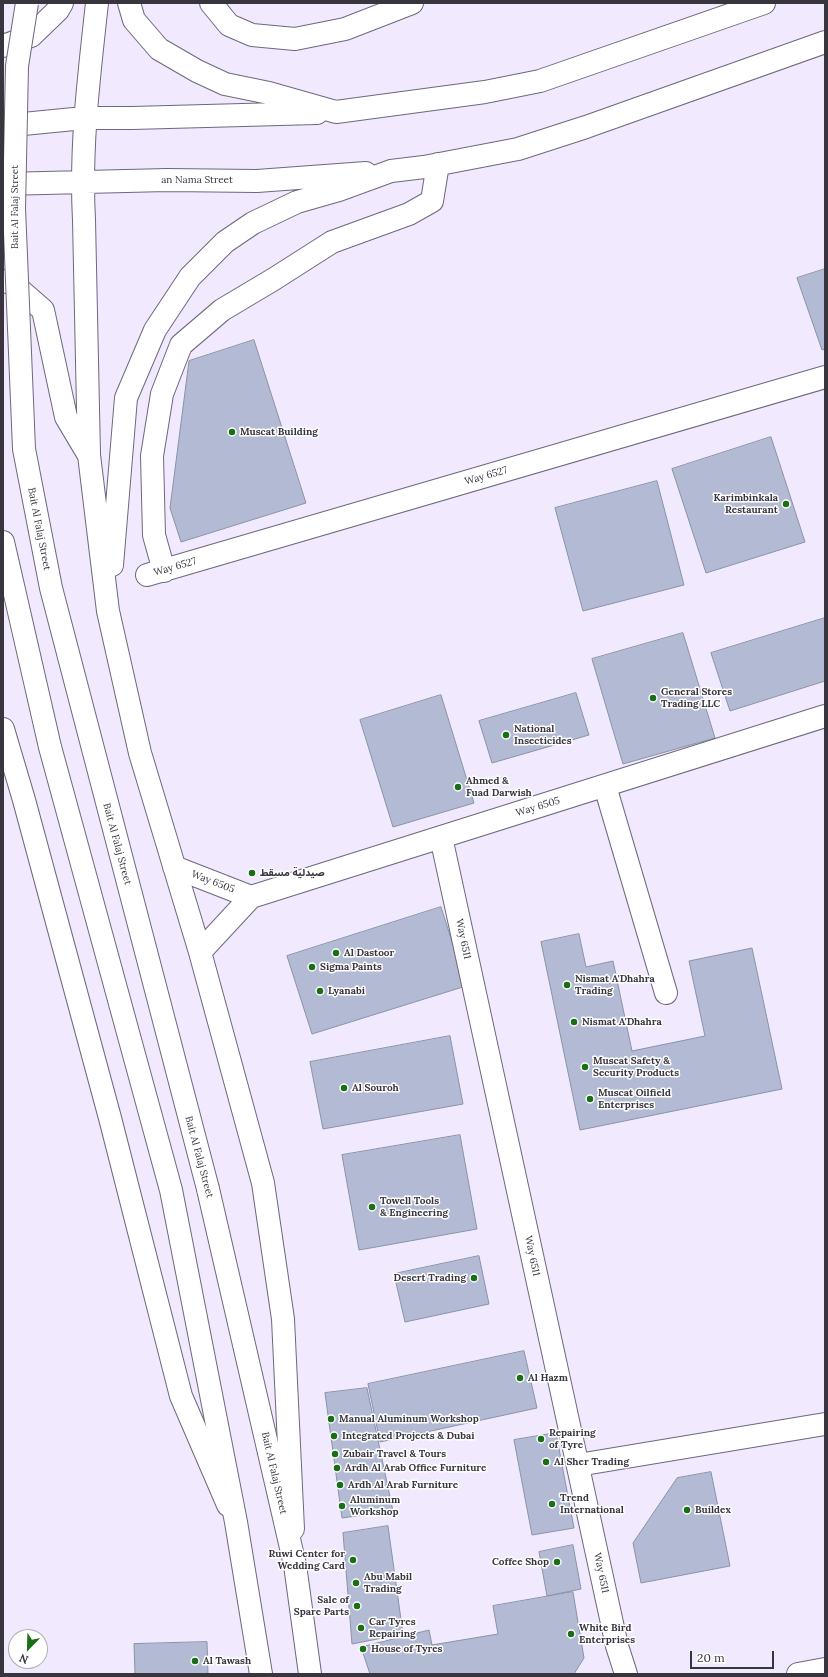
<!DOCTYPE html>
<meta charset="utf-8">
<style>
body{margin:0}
#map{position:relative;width:828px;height:1677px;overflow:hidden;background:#f1eafe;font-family:Lora,serif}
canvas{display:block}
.frame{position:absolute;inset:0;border:4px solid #38353f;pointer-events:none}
.north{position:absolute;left:8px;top:1629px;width:40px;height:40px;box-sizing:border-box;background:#fff;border:1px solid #afaeb2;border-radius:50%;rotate:203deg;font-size:11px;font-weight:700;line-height:16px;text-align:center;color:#38353f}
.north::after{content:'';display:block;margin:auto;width:14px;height:18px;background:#1a6e15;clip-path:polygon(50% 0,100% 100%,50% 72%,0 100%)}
.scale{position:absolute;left:690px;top:1651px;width:84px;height:18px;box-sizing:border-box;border:2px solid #38353f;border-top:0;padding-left:5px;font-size:12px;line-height:14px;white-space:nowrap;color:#38353f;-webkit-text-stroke:3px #fff;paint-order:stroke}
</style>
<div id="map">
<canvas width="828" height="1677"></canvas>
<div class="frame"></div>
<div class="north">N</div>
<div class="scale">20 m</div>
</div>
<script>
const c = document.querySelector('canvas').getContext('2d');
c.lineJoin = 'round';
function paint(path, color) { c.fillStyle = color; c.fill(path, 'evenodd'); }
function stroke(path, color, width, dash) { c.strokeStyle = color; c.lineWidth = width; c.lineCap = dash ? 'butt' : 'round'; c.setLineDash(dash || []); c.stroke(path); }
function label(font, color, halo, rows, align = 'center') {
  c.font = font + ' Lora,"Noto Sans Arabic",serif'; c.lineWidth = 3; c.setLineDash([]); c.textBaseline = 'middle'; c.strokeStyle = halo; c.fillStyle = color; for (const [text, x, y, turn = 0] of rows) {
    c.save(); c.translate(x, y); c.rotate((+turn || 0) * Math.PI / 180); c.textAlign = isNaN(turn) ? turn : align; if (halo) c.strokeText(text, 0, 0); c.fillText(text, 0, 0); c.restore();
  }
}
const building = new Path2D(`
 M825 269V349L822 350 797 278Z
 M254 340 306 503 181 542 170 508 189 361Z
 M771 437 805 542 706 573 672 469Z
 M657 481 684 585 583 611 555 508Z
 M825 618V681L730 711 711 653Z
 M683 633 715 738 623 764 592 659Z
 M576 693 589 735 492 763 479 721Z
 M441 695 474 803 393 827 360 720Z
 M441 907 466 986 312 1034 287 956Z
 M579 934 586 967 613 961 632 1051 705 1036 689 961 752 948 782 1089 580 1130 541 942Z
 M450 1036 463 1104 323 1129 310 1062Z
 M460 1135 477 1229 359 1250 342 1155Z
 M479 1256 489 1304 405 1322 394 1274Z
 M524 1351 537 1408 380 1442 368 1384Z
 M367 1388 393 1511 342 1518 325 1393Z
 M556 1433 574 1528 532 1535 514 1440Z
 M711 1472 730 1566 641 1583 633 1543 677 1478Z
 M388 1526 403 1634 352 1644 343 1533Z
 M573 1545 581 1589 547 1596 539 1552Z
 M573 1592 584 1658 574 1674H370L361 1647 429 1630 432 1645 498 1634 493 1606Z
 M207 1642 208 1674H135L134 1644Z`);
paint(building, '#b2bbd3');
stroke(building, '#8992a8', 1);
const minor = new Path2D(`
 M97 3C89 76 80 147 84 220L89 455 108 611 140 753 200 952 263 1183 283 1319 293 1529
 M129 3 134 20 159 49 197 71 225 84 269 93 336 112 485 92 540 81 764 3
 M211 3 229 25 252 35 295 39 345 29 412 3
 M3 46 31 36 58 10 62 3
 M3 126 84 118H132L317 113
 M3 184 167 180 257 181 366 173
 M3 281 12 283 43 310 66 417 88 454
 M112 565 126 398 155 330 190 277 225 242 253 223 297 202 339 190 391 171 424 167 518 149 586 127 825 42
 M164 571 154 535 152 456 162 394 181 345 222 310 274 279 332 242 409 214 432 201 438 164
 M147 575 825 377
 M3 729 24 800 110 1118 181 1396 228 1505
 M605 786 666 993
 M441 837 617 1646 626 1674
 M174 867 251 897
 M200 952 251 897 825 716
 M578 1465 825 1424
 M798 1674 825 1669`);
const major = new Path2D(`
 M3 542 50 747 171 1190 236 1522 261 1674
 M208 1189 295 1565 310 1674`);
stroke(minor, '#6f677d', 24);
stroke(major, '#6f677d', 24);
stroke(minor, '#fff', 22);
stroke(major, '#fff', 22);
const majorBridge = new Path2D(`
 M27 3 17 66 14 208 24 449 51 588 208 1189`);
stroke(majorBridge, '#6f677d', 24, []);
stroke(majorBridge, '#fff', 22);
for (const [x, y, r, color] of [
 [232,432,4,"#1a6e15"],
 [786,504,4,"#1a6e15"],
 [653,698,4,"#1a6e15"],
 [506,735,4,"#1a6e15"],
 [458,787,4,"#1a6e15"],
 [252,873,4,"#1a6e15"],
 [336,953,4,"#1a6e15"],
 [312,967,4,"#1a6e15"],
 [567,985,4,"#1a6e15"],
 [320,991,4,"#1a6e15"],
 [574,1022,4,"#1a6e15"],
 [585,1067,4,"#1a6e15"],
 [344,1088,4,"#1a6e15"],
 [590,1099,4,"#1a6e15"],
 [372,1207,4,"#1a6e15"],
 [474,1278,4,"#1a6e15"],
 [520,1378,4,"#1a6e15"],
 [331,1419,4,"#1a6e15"],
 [334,1436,4,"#1a6e15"],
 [541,1439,4,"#1a6e15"],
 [335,1454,4,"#1a6e15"],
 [546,1462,4,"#1a6e15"],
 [337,1468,4,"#1a6e15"],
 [340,1485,4,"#1a6e15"],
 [552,1504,4,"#1a6e15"],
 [342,1506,4,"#1a6e15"],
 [687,1510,4,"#1a6e15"],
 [353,1560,4,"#1a6e15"],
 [557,1562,4,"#1a6e15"],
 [356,1583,4,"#1a6e15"],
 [357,1606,4,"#1a6e15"],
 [361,1628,4,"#1a6e15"],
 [571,1634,4,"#1a6e15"],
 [363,1649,4,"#1a6e15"],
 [195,1661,4,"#1a6e15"]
]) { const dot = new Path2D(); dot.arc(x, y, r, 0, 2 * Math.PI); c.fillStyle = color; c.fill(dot); stroke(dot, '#fff', 1.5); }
label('10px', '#38353f', '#fff', [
 ["an Nama Street",197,180],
 ["Bait Al Falaj Street",15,207,-90],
 ["Way 6527",486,476,-16],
 ["Bait Al Falaj Street",39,529,79],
 ["Way 6527",175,567,-16],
 ["Way 6505",538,807,-17],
 ["Bait Al Falaj Street",117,844,75],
 ["Way 6505",213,882,21],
 ["Way 6511",463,939,78],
 ["Bait Al Falaj Street",199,1157,75],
 ["Way 6511",532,1256,78],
 ["Bait Al Falaj Street",274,1473,77],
 ["Way 6511",601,1573,78]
]);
label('bold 10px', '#38353f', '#fff', [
 ["Muscat Building",240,432],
 ["Karimbinkala",778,498,"right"],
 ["Restaurant",778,510,"right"],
 ["General Stores",661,692],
 ["Trading LLC",661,704],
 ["National",514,729],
 ["Insecticides",514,741],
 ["Ahmed &",466,781],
 ["Fuad Darwish",466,793],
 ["صيدلية مسقط",260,873],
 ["Al Dastoor",344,953],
 ["Sigma Paints",320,967],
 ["Nismat A'Dhahra",575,979],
 ["Trading",575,991],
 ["Lyanabi",328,991],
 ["Nismat A'Dhahra",582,1022],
 ["Muscat Safety &",593,1061],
 ["Security Products",593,1073],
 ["Al Souroh",352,1088],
 ["Muscat Oilfield",598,1093],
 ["Enterprises",598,1105],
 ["Towell Tools",380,1201],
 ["& Engineering",380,1213],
 ["Desert Trading",466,1278,"right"],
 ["Al Hazm",528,1378],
 ["Manual Aluminum Workshop",339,1419],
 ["Repairing",549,1433],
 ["of Tyre",549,1445],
 ["Integrated Projects & Dubai",342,1436],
 ["Zubair Travel & Tours",343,1454],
 ["Al Sher Trading",554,1462],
 ["Ardh Al Arab Office Furniture",345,1468],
 ["Ardh Al Arab Furniture",348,1485],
 ["Trend",560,1498],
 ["International",560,1510],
 ["Aluminum",350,1500],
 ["Workshop",350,1512],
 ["Buildex",695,1510],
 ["Ruwi Center for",345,1554,"right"],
 ["Wedding Card",345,1566,"right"],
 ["Coffee Shop",549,1562,"right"],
 ["Abu Mabil",364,1577],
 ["Trading",364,1589],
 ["Sale of",349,1600,"right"],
 ["Spare Parts",349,1612,"right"],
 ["Car Tyres",369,1622],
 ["Repairing",369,1634],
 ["White Bird",579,1628],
 ["Enterprises",579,1640],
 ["House of Tyres",371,1649],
 ["Al Tawash",203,1661]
], 'left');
</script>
